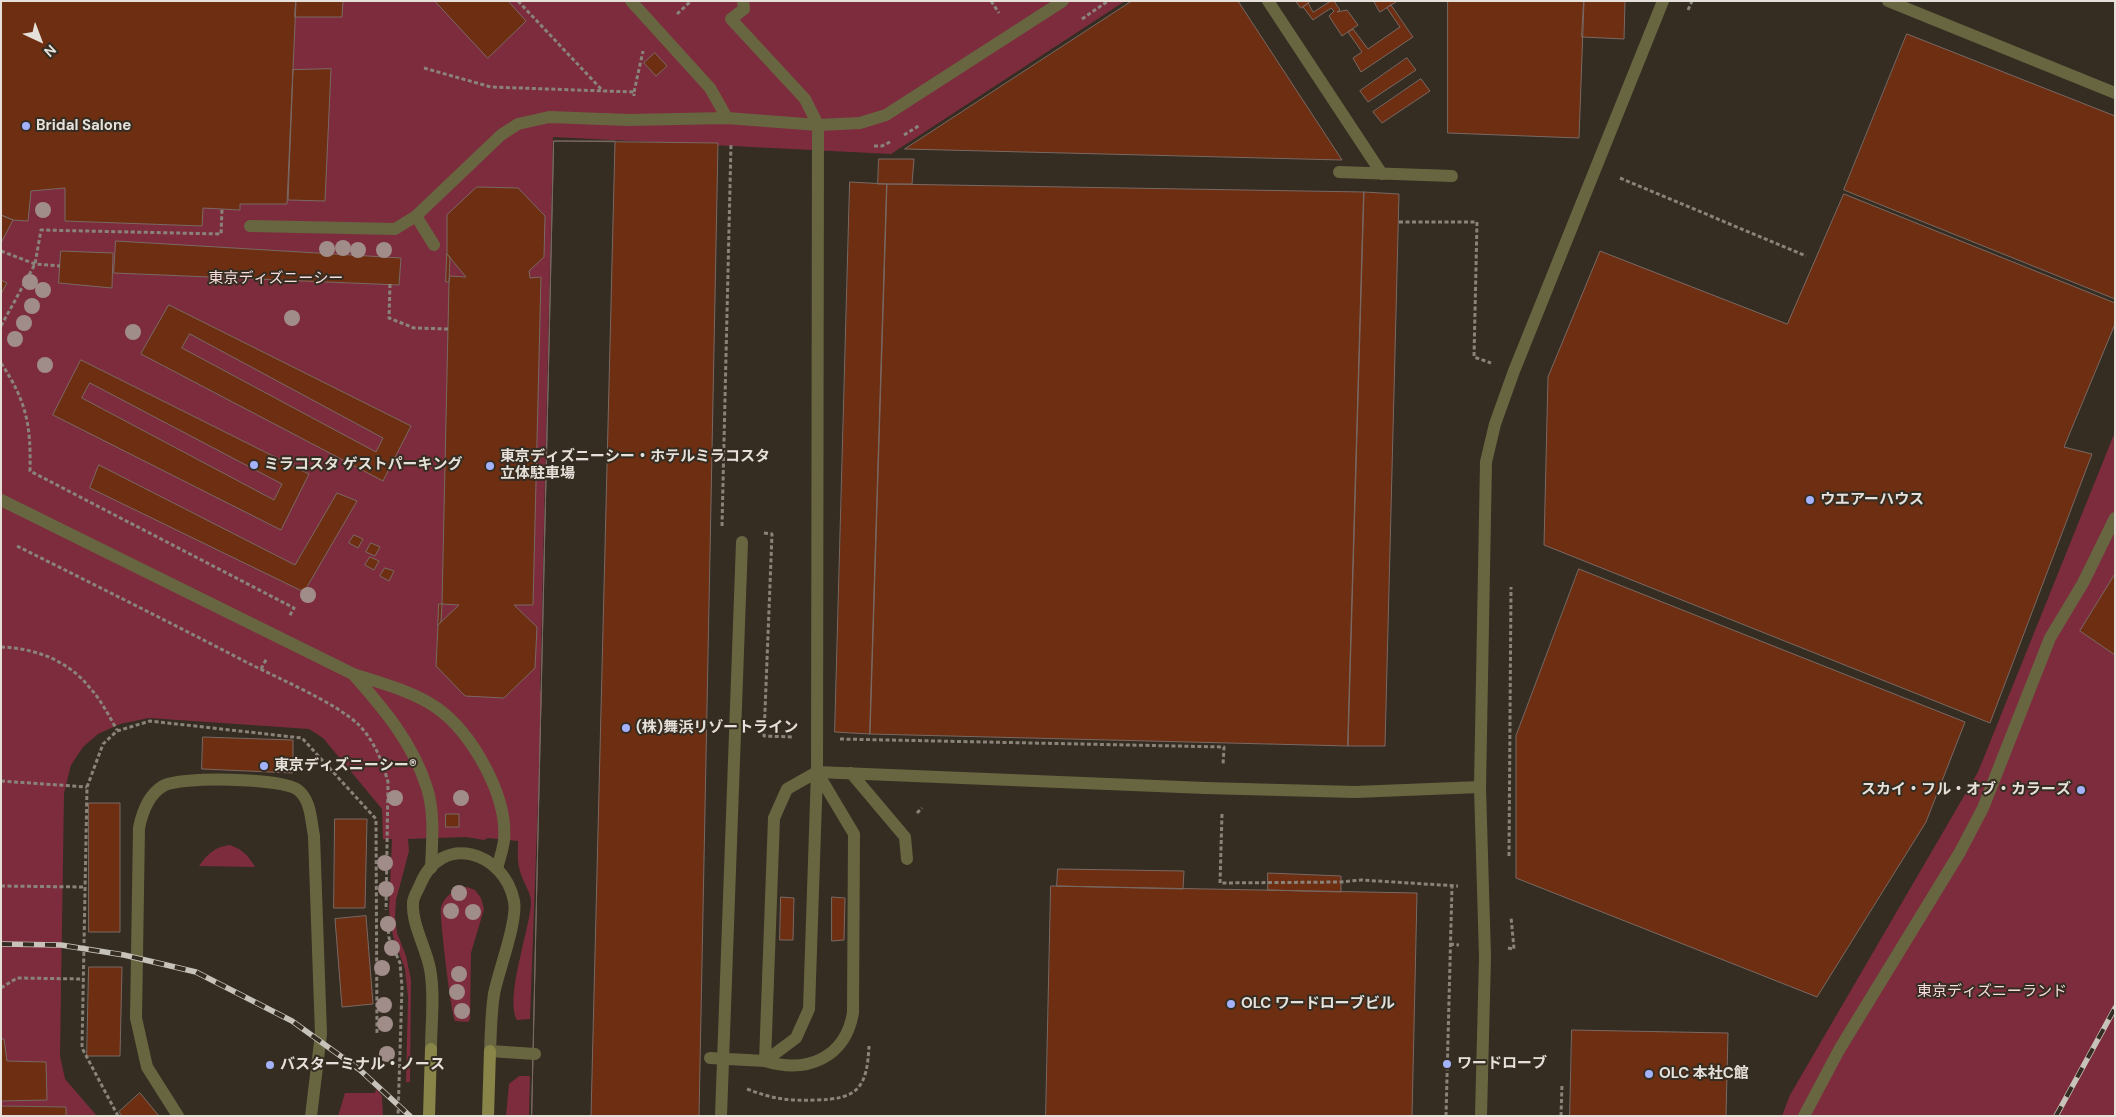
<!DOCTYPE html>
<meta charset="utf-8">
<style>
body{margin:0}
#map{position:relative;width:2116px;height:1117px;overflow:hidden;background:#352d22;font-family:"DM Sans",sans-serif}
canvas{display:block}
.frame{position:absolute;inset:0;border:2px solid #e5e0d9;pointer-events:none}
.north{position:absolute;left:15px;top:15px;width:50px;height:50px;-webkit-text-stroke:4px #352d22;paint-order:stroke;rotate:137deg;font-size:14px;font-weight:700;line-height:20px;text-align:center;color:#e5e0d9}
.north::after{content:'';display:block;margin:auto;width:18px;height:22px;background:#e5e0d9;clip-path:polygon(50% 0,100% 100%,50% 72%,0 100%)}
</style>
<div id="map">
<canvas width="2116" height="1117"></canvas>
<div class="frame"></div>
<div class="north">N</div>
</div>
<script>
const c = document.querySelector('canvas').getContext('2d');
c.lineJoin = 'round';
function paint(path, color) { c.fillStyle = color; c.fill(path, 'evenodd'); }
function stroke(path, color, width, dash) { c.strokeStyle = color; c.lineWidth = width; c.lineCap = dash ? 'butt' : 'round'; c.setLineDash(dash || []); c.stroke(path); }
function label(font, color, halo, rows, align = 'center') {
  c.font = font + ' "DM Sans","Noto Sans JP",sans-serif'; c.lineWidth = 4; c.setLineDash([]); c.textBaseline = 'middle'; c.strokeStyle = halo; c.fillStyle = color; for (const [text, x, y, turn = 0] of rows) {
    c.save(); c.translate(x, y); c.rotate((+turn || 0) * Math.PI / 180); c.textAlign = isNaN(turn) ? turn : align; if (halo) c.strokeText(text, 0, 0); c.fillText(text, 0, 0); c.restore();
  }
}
paint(new Path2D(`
 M1 1H1125L891 154 553 137 540 691 542 690 530 1019 517 1020C505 997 529 932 531 904 532 893 522 881 520 871 517 862 518 850 518 841L488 838 484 840 466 837 408 839 409 851 396 900 395 917 397 933 406 956 411 980 410 1082H406L408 997 405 969 393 936 389 911 392 839H383L382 809 323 738 309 729 149 718 120 724 98 734 83 747 71 765 64 793 60 1056 65 1079 97 1116H66L65 1107 1 1106Z
 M2115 432V1116H1782L1790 1095 1978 772Z
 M230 845C243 850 248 855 255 867L199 866C208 853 215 847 230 845Z
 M467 887 475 890 481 898 484 909 471 953 470 1019 468 1022 455 1021C451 1012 439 914 441 907 445 895 455 889 467 887Z
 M519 1076H530L529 1116H506L509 1084Z
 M376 1089 382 1096 383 1116H338L345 1093H375Z`), '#7d2c3d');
const building = new Path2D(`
 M1 1H296L287 204H240V210L203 208 202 226 65 221V188L31 191 28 221 13 220 1 215Z
 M296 1H343L342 17H295Z
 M435 1H508L526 21 488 58Z
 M1132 1H1238L1342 160 905 149Z
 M1296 1H1311L1301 8Z
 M1331 1H1334L1340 10 1337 12 1347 10 1358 25 1342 36 1329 16 1334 11 1331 8 1313 20 1303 7 1308 3 1313 12Z
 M1374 1H1396V2L1380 12Z
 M1448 1H1584L1579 138 1448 133Z
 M1584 1H1625L1624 39 1582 37Z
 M1391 5 1413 37 1361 72 1353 58 1362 52 1348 32 1353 29 1368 49 1400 27 1387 8Z
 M1907 34 2115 116V299L1844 190Z
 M655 53 667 66 656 76 644 63Z
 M1407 58 1416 70 1368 102 1360 91Z
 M331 69 325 201 288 200 293 70Z
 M1421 79 1430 91 1382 123 1373 112Z
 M554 141 718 143 699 1116H532Z
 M554 141H615L591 1116H532Z
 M879 159H914L912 184H878Z
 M850 182 887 184 870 734 835 732Z
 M887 184 1364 192 1348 746 870 734Z
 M477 187 518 188 545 216 544 257 529 271 530 278 541 277 533 605H514L537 627 535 668 504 698 465 696 436 666 438 625 459 605 442 604 449 282 450 276 466 277 447 254V215Z
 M1364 192 1399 194 1385 746H1348Z
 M1844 194 2115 303V324L2064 447 2092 454 1990 723 1544 545 1548 377 1600 251 1787 324Z
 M1 215 13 220 1 243Z
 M116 241 401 258 399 285 114 273Z
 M61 251 113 253 112 288 59 283Z
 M447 254 450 257 449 282H446Z
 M1 280 7 283 1 294Z
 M169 305 411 426 383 481 141 354ZM190 334 383 438 376 452 182 348Z
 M81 360 309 474 281 530 53 415ZM90 383 282 484 274 500 82 398Z
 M99 465 295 565 337 493 357 501 304 592 90 488Z
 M354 535 363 539 358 548 349 543Z
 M371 543 380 547 375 556 366 552Z
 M370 557 379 561 374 570 365 565Z
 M385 568 394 571 389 581 380 576Z
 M1579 569 1965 722 1926 822 1817 997 1516 878V736Z
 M2115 574V655L2080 631Z
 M439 604H442L441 622 438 625Z
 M203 737 293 740V773L202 769Z
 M89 803H120V932H89Z
 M446 814H459V827H446Z
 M335 819H367L365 908H334Z
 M1058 869 1184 871 1183 889 1057 886Z
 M1268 873 1341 876V892L1268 890Z
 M1051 886 1417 893 1412 1116H1046Z
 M781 897 794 898 793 940H780Z
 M832 897 845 898 844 940 832 941Z
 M366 916 373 1004 342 1007 335 919Z
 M89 967H122L120 1056H87Z
 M1572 1030 1728 1033 1726 1116H1570Z
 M1 1039H4L7 1061 46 1062 47 1100 1 1101Z
 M140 1093 159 1116H122L119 1112Z
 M1 1106 66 1107V1116H1Z`);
paint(building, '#6d2e12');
stroke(building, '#796963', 1);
stroke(new Path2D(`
 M518 1 603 91
 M991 1 999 13
 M1688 10 1692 1
 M677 14 691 1
 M1082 19 1108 1
 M424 68 491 87 634 92V96
 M634 92 643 51
 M904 135 920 125
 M874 146H882L892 141
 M1620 178 1806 256
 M1399 222H1477L1474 357 1491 363
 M1 251 35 264 60 266
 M390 284 389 318 414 328 448 329
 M1 326 35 264 41 230 221 234 222 209
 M1 363C27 402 31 426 30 471L294 608 289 617
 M722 526 731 144
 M764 533 772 534 764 736 792 737
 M17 546C95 585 173 624 250 664 280 679 336 703 359 725 374 741 382 760 388 782L386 910
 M1 647C35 648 69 661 90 688 101 700 109 716 117 730
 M261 669 267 658
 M840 739 1224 747 1223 765
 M1 781 87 787
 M917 813 922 808
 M1222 814 1220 883 1341 882 1361 880 1458 886
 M1509 856 1511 587
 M1 886 84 887
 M387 917 389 938 400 963 402 987 398 1116
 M1450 944 1459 945
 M1508 948 1514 949 1511 917
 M1 988 17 978 83 979
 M747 1089C773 1099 788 1101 816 1100 858 1099 867 1088 869 1046
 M118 1116 82 1048 87 787 103 744 117 731 150 721 302 738 376 819 377 1034
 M1446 1116 1452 886
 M1561 1116 1562 1084`), '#8a837a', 3, [4, 2.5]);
stroke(new Path2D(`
 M631 1 710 88 727 118
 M1268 1 1382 174
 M1888 1 2115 93
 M1339 172 1452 176
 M416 216 434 245
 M250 226 395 229 416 216 501 135 518 124 549 117 629 120 727 118 818 125 860 123 886 115 1063 1
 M1 500 353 674
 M817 772 854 834 853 1013C845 1058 807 1074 765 1061L774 818 787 789 817 772 1205 788 1355 792 1480 787
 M851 773 905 837 907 859
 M431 868C432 842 435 813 427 788 413 743 383 708 353 674 381 683 412 691 437 708 472 733 508 796 504 840 503 850 499 860 497 869
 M490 1051 535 1054
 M710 1058 765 1061 796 1038 809 1009 817 772 818 125 805 99 731 19 744 9 743 1
 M178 1116 147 1067 136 1018 139 828C142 813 148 795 163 786 179 776 282 778 298 790 311 800 311 821 314 836L321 1034 311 1116
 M721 1116 742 542
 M1481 1116 1485 957 1480 787 1486 462 1495 424 1514 371 1663 1
 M1804 1116 1839 1050 1960 852 1983 808 2050 638 2083 583 2115 518`), '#686641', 12);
stroke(new Path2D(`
 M431 1049C431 1023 435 995 430 969 426 947 412 926 413 903 413 897 418 890 420 885 441 832 504 851 514 901 518 921 498 972 494 994 491 1013 491 1032 490 1051`), '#686641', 12);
stroke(new Path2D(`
 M429 1116 431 1049
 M488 1116 490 1051`), '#898548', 12);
const rail = new Path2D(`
 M1 944 61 945 124 955 196 972 292 1021 360 1070 410 1116
 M2056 1116 2115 1008`);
stroke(rail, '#c7c2ba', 5.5);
stroke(rail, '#352d22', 4, [11]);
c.fillStyle = '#a08d89';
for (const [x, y] of [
 [43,210],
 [343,248],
 [327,249],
 [358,250],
 [384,250],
 [30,282],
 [43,290],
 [32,306],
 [292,318],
 [24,323],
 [133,332],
 [15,339],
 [45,365],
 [308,595],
 [395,798],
 [461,798],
 [385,863],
 [386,889],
 [459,893],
 [451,911],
 [473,912],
 [388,924],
 [392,948],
 [382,968],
 [459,974],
 [457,992],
 [384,1005],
 [462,1011],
 [385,1024],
 [387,1054]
]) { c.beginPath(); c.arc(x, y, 8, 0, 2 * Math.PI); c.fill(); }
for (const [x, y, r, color] of [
 [26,126,5,"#a4b2fc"],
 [254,465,5,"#a4b2fc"],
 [490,466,5,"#a4b2fc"],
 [1810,500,5,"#a4b2fc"],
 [626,728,5,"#a4b2fc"],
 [264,766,5,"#a4b2fc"],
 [2081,790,5,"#a4b2fc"],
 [1231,1004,5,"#a4b2fc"],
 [1447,1064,5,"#a4b2fc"],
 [270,1065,5,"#a4b2fc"],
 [1649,1074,5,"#a4b2fc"]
]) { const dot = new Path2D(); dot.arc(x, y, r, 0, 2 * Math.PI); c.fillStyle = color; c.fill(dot); stroke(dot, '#352d22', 2); }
label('bold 15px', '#e5e0d9', '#352d22', [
 ["Bridal Salone",36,126],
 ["東京ディズニーシー・ホテルミラコスタ",500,457],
 ["立体駐車場",500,474],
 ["ミラコスタ ゲストパーキング",264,465],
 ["ウエアーハウス",1820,500],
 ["(株)舞浜リゾートライン",636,728],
 ["東京ディズニーシー®",274,766],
 ["スカイ・フル・オブ・カラーズ",2071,790,"right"],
 ["OLC ワードローブビル",1241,1004],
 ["ワードローブ",1457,1064],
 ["バスターミナル・ノース",280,1065],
 ["OLC 本社C館",1659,1074]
], 'left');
label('15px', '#f7dcde', '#352d22', [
 ["東京ディズニーシー",276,279],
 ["東京ディズニーランド",1992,992]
]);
</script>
